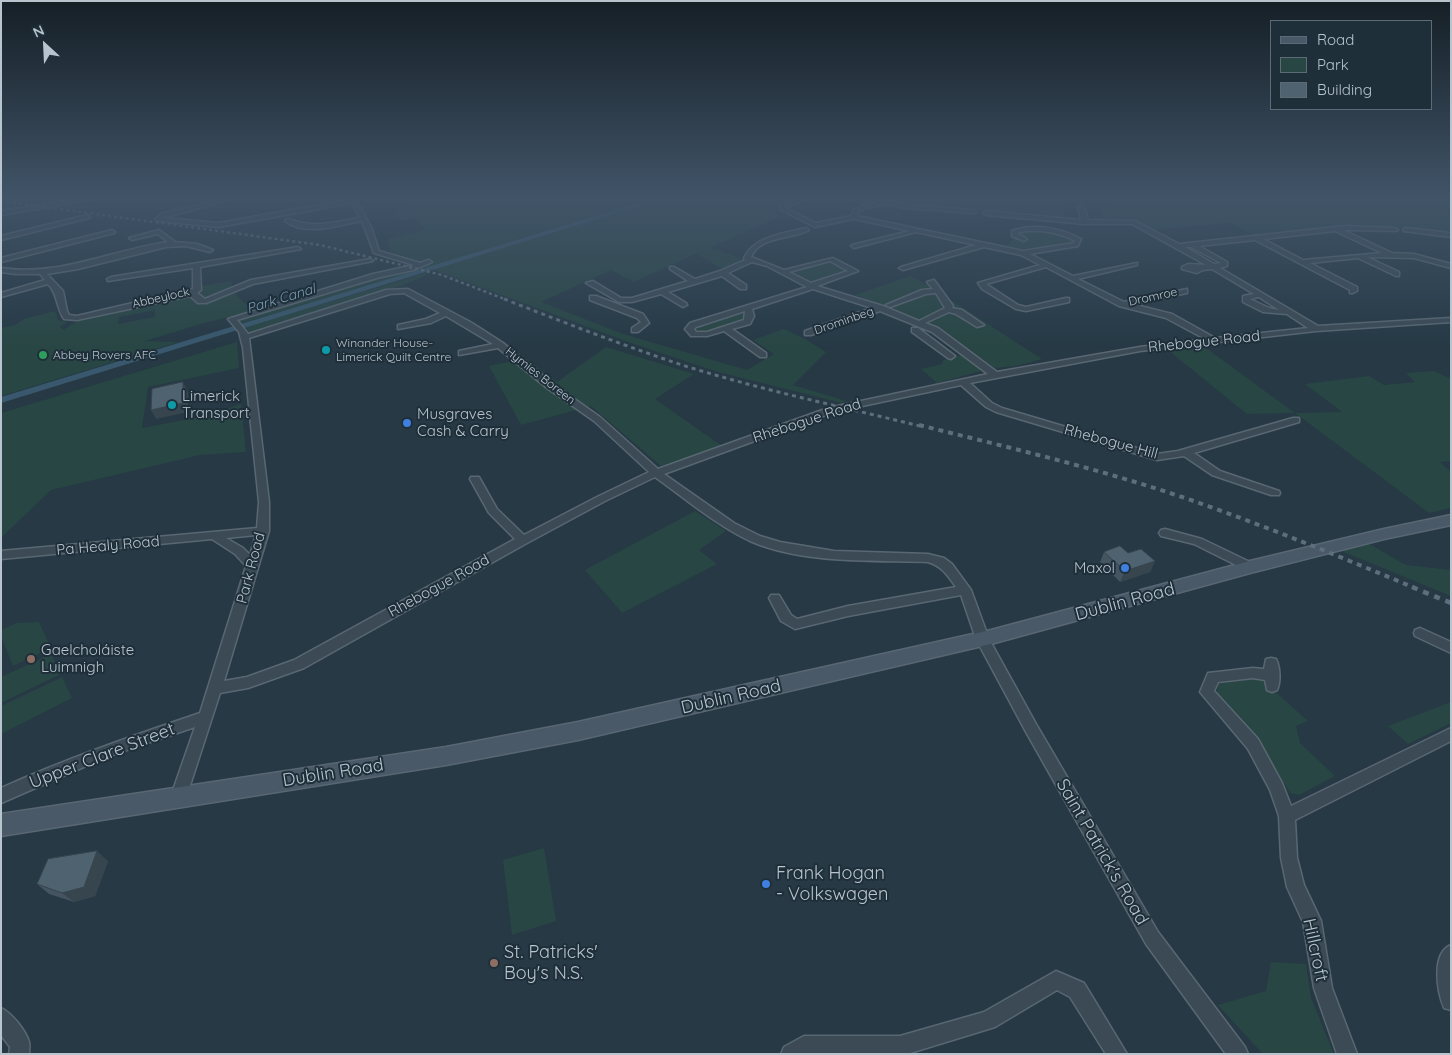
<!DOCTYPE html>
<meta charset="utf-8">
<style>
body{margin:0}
#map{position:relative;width:1452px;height:1055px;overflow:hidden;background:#263945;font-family:Quicksand,sans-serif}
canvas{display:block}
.frame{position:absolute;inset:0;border:2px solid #b8c4ce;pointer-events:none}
.legend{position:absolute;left:1270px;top:20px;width:162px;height:90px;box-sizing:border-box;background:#1f2f3a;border:1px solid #5c6b75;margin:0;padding:6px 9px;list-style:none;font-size:15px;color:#b8c4ce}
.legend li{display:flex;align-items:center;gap:10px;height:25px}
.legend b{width:25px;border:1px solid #5c6b75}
.north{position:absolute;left:20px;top:20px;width:50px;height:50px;-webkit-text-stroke:4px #1f2f3a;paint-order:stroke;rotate:335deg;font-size:14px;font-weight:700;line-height:20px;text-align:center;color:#b8c4ce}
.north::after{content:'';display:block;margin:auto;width:18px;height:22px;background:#b8c4ce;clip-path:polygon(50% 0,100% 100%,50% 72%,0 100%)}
</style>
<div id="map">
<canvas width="1452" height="1055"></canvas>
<div class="frame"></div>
<ul class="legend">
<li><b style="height:6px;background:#495968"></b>Road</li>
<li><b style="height:14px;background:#284644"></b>Park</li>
<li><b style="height:14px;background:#4f6270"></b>Building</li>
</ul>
<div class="north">N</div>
</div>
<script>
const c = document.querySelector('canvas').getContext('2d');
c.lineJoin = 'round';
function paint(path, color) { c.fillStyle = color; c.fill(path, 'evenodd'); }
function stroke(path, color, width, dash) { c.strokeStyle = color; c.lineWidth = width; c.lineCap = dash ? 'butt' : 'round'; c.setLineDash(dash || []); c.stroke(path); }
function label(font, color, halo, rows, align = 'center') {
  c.font = font + ' Quicksand,sans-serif'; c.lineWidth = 4; c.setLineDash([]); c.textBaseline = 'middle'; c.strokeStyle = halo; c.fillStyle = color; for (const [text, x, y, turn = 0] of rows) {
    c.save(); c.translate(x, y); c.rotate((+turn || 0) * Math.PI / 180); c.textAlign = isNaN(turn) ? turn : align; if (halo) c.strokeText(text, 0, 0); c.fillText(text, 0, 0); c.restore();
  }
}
paint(new Path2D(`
 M405 200H790L779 204 774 211 783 215 709 248 740 258 735 265 724 270 697 254 706 249 634 282 611 270 541 302 623 334 747 370 774 354 753 340 784 329 805 339 826 352 793 385 846 401 842 403 718 372 634 344 426 267 425 264 382 252H390L388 239 426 230 415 218 401 221 392 212 414 207Z
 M901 200H1062L1065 218 976 211Z
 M1112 200H1451V230L1445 232 1394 227 1341 226 1252 234 1229 223 1154 230 1132 219 1104 221 1100 201 1114 205Z
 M1030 231 1064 234 1075 240 1074 243 1031 251 1006 247 1014 238 1030 239 1031 238 1017 234 1019 232Z
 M825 261H831L850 271 815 283H809L791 274V272Z
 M407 268 419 271 242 323 233 316 200 324 145 341 179 342 1 396V328L15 325 24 319 55 311 58 320 67 322 60 327 63 330 79 320 181 298 188 297 194 302 203 305 233 291 251 310 373 274ZM155 310V317L118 324 119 317Z
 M426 273 429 274 401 286 248 332 246 327Z
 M910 276 921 281 1042 359 1016 366 995 368 939 327 855 295Z
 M231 281 232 287 205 300 199 296 202 286Z
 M739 313 745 314 744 320C732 324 700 339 693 327Z
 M237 342 239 368 148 387 142 428 205 416 241 404 246 452 200 455 51 490 1 538V413Z
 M606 347 694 374 655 399 722 446 661 466 591 406 521 425 489 366 525 358 557 382Z
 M1206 348 1295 413 1342 412 1305 384 1369 376 1384 385 1415 382 1406 373 1434 371 1451 379V461L1440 462 1451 472V508L1429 513 1295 413 1247 414 1169 351Z
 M961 355 981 371 937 383 921 369 942 364 943 360Z
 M695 511 726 531 699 550 717 564 622 613 585 570Z
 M1366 542 1406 565 1451 570V596L1339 550Z
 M39 622 51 648 13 666 1 636V630L17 623Z
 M51 654 61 674 1 703V677Z
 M62 677 72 698 1 734V706Z
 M1260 678 1308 721 1296 726 1300 743 1335 776 1299 795 1290 793 1268 756 1217 694 1218 684Z
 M1451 702V723L1408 744 1388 726Z
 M544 848 556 921 512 935 503 860Z
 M1271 962 1306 964 1311 998 1334 1054H1263L1218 1005 1266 991Z`), '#284644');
paint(new Path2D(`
 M648 200H659L1 403V397Z`), '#39586d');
const minor = new Path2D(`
 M72 200H90L1 215V211Z
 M217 200H229L163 218 219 223 346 200H356L371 227 379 251 420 263 429 260 432 262 413 270 377 278 237 320 248 334 386 290 408 289 472 323 503 343 553 384 600 417 658 469 828 408 988 374 932 332 880 311 811 335H805V331L872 308 813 289 752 309 754 316 750 324 732 329 766 353V357H760L724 331 707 336H691L685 329 690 323 807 287 767 266 752 262 728 273 746 285V289H740L722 276 668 292 686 303 687 305 683 307 661 294 632 302H619L586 283 593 281 621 298H632L688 281 670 269V267H674L695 279 720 271 745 260 744 258C754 236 785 233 806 228L809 230C792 240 760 235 751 257L784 270 833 258 858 271 817 286 883 306 919 321 945 308 936 293 926 294 890 307 886 305 922 290 933 289 927 282 934 280 953 306 952 308 962 310 984 325 977 327 956 314 949 312 925 323 938 328 997 372 1140 347 1205 339 1166 318 1119 306 1046 267 986 284 1018 305 1026 307 1066 298H1069V302L1026 311 1016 309 982 289 978 283 1040 265 1021 255 984 247 903 270 899 268 901 267 976 245 916 232 854 248 851 246 852 245 910 231 854 219 815 227 779 209 780 206 794 200H804L785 208 816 223 851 216 853 210 861 206 887 200 905 204 973 210 976 212 975 213 905 208 886 204 865 208 858 212 857 216 1023 251 1074 243 1075 241C1059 232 1035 228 1017 233L1026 238 1027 239 1024 241 1012 236V231C1034 223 1061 228 1081 239L1078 246 1030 254 1073 276 1137 263V265L1078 279 1124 302 1187 289V293L1132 304 1172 314 1215 338 1308 328 1287 314 1263 312 1243 302V296L1254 294 1212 269 1203 270 1197 273 1182 269V267L1188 264 1206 265 1132 224H1085L986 215 983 213 986 211 1081 220 1078 207 1081 205 1084 207 1088 220 1135 221 1179 244 1346 226 1395 228 1398 230 1397 231 1343 230 1392 253 1414 254 1451 264V268L1414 258 1367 257 1399 272V276H1396L1358 258 1310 263 1357 287V291L1353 293H1350V290L1255 240 1199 246 1227 262V266L1220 268 1318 326 1451 318V322L1316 331 1140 351 970 383 992 403 1002 408 1157 454 1178 451 1293 418H1299V422L1194 453 1220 471 1279 491 1280 493 1279 495H1271L1212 475 1184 456 1157 460 996 412 986 407 961 385 834 412 664 474 734 523 760 536 780 542 834 551 928 554 944 558 952 564 971 590 989 639 1036 724 1158 932 1245 1047 1248 1054H1226L1146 944 1026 732 976 639 961 595 848 616 795 629 781 621 769 598 771 595H779L791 615 797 619 848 606 956 587C948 576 942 566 928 562 872 560 803 564 750 541 716 525 686 499 655 477L605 501 527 543 304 668 248 688 220 693 185 801 179 803 173 801 171 796 195 727 109 756 1 803V788C66 759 132 736 200 713L246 566 235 554 212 539 1 559V551L257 528 259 502 243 348 239 332 228 319 373 274 414 265 374 253 362 221C338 225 306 237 285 221L288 219C316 229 332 222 360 218L352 203 219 227 158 221 155 219 161 214ZM1335 231 1382 253 1303 260 1263 239ZM1185 247H1191L1221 263 1214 264ZM830 261 848 271 811 283 789 272ZM404 293 440 313 426 319 398 325V329L431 323 446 316 493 344 459 351V355L498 348 547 388 594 421 649 472 597 497 524 535 497 509 479 477H471L470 479 489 513 515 539 294 660 247 677 224 681 269 531V502L249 338 390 294ZM1259 297 1279 310 1269 308 1250 299ZM745 311 744 320 707 332H696L694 329 696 327ZM256 535 250 555 243 548 226 538Z
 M87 215 90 217 89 218 1 240V236Z
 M1406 228 1450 233 1451 237 1404 231 1403 230Z
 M112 230 115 232 114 233 1 262V258Z
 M159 230 175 242 197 244 213 250 210 252 186 246 166 247 78 269 47 274 63 291 67 311 69 315 77 316 193 289V268L108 281 107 279 111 277 298 247 301 249 200 267 201 290 197 293 205 299 251 280 370 259 373 261 253 284 206 303H198L190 296 77 320 64 319C56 307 58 294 48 284L1 297V293L45 280 40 274H16L1 272V268C60 277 111 250 168 242L158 234 132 240 129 238Z
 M590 296H596L643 314 649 323 638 332H632V328L641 322 637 318 590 300Z
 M912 328H918L955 356 951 359 948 358 912 332Z
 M1165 529 1202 539 1254 564 1256 567 1254 570H1246L1194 544 1161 536 1159 533 1161 530Z
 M1420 628 1451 642V653L1415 636 1414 633 1415 630Z
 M1271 658 1276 659C1280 667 1281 682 1277 690L1272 692 1267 690 1265 680 1253 678 1218 682 1214 691 1258 739 1282 783 1291 806 1451 728V741L1295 820 1297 858 1304 885 1321 921 1332 988 1357 1054H1337L1314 988 1303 922 1287 887 1281 858 1279 816 1270 790 1248 749 1200 692 1208 673 1253 668 1264 669 1266 659Z
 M1451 945V1010L1444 1008C1437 991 1431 953 1451 945Z
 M1056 971 1084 983 1127 1054H1106L1070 997 1057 990 995 1027 907 1054H781L784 1047 804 1036H900L984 1012Z
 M1 1008C12 1013 26 1031 29 1042 30 1046 29 1050 29 1054H9L10 1047 1 1035Z`);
const secondary = new Path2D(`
 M1451 515V525L1384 539 1250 573 991 644 578 740 446 765 1 836V814L446 747 578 722 991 630 1250 561 1384 529Z`);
stroke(minor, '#596772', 3);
stroke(secondary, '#596772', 3);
paint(minor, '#3b4a55');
paint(secondary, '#495968');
stroke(new Path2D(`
 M1 201 320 245 442 275 507 300`), '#5d6f7c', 2.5, [3, 3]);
stroke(new Path2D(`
 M504 299C563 322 622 345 682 365 761 390 843 407 924 427`), '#5d6f7c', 3, [4, 4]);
stroke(new Path2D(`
 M919 425C1007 447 1096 468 1182 497 1261 524 1338 556 1415 588`), '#5d6f7c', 4, [5, 5]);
stroke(new Path2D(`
 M1412 587 1451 603`), '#5d6f7c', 4.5, [6, 6]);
paint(new Path2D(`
 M1104 552 1128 553 1155 561 1150 572 1120 582 1100 562Z
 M108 861 95 896 74 902 49 894 37 884Z`), '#445460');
paint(new Path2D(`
 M183 382 188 392V412L156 419 151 410Z
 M1155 561 1150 572 1120 582 1125 571Z
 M97 851 108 861 95 896 74 902 62 893Z`), '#37454e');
const building = new Path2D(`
 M183 382V403L151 410 152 389Z
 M1120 546 1128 553 1141 549 1155 561 1125 571 1104 552Z
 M97 851 84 887 62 893 37 884 48 859Z`);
paint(building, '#4f6270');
stroke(building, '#37454e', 1);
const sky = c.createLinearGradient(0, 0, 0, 348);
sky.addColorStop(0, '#151f26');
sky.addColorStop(0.57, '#415468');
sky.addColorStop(1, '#41546800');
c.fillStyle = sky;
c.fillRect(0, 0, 1452, 348);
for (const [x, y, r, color] of [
 [326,350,5,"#0f9aa8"],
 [43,355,5,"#2e9e5b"],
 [172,405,5,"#0f9aa8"],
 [407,423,5,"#3f7fe0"],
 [1125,568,5,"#3f7fe0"],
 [31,659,5,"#8d6e63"],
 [766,884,5,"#3f7fe0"],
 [494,963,5,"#8d6e63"]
]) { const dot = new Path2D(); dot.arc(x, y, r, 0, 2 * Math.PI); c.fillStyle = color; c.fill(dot); stroke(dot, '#1f2f3a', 2); }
label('12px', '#b8c4ce', '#1f2f3a', [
 ["Dromroe",1153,297,-12],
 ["Abbeylock",161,298,-13],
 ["Drominbeg",844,321,-19],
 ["Hymies Boreen",540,376,38]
]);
label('12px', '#b8c4ce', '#1f2f3a', [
 ["Winander House-",336,343],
 ["Limerick Quilt Centre",336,357],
 ["Abbey Rovers AFC",53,355]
], 'left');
label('italic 14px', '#779ab2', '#1f2f3a', [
 ["Park Canal",281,299,-17]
]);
label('15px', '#b8c4ce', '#1f2f3a', [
 ["Rhebogue Road",1204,342,-6],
 ["Rhebogue Road",807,421,-18],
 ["Rhebogue Hill",1111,442,15],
 ["Pa Healy Road",108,546,-5],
 ["Park Road",251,568,-75],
 ["Rhebogue Road",439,586,-29]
]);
label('15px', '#b8c4ce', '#1f2f3a', [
 ["Limerick",182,396],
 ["Transport",182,413],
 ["Musgraves",417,414],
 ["Cash & Carry",417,431],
 ["Maxol",1115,568,"right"],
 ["Gaelcholáiste",41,650],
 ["Luimnigh",41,667]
], 'left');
label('18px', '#b8c4ce', '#1f2f3a', [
 ["Dublin Road",1125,602,-15],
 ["Dublin Road",731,697,-13],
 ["Upper Clare Street",102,756,-21],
 ["Dublin Road",333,773,-9],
 ["Saint Patrick's Road",1102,852,60],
 ["Hillcroft",1315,950,78]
]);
label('18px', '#b8c4ce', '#1f2f3a', [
 ["Frank Hogan",776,874],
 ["- Volkswagen",776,895],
 ["St. Patricks'",504,953],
 ["Boy's N.S.",504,974]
], 'left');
</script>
